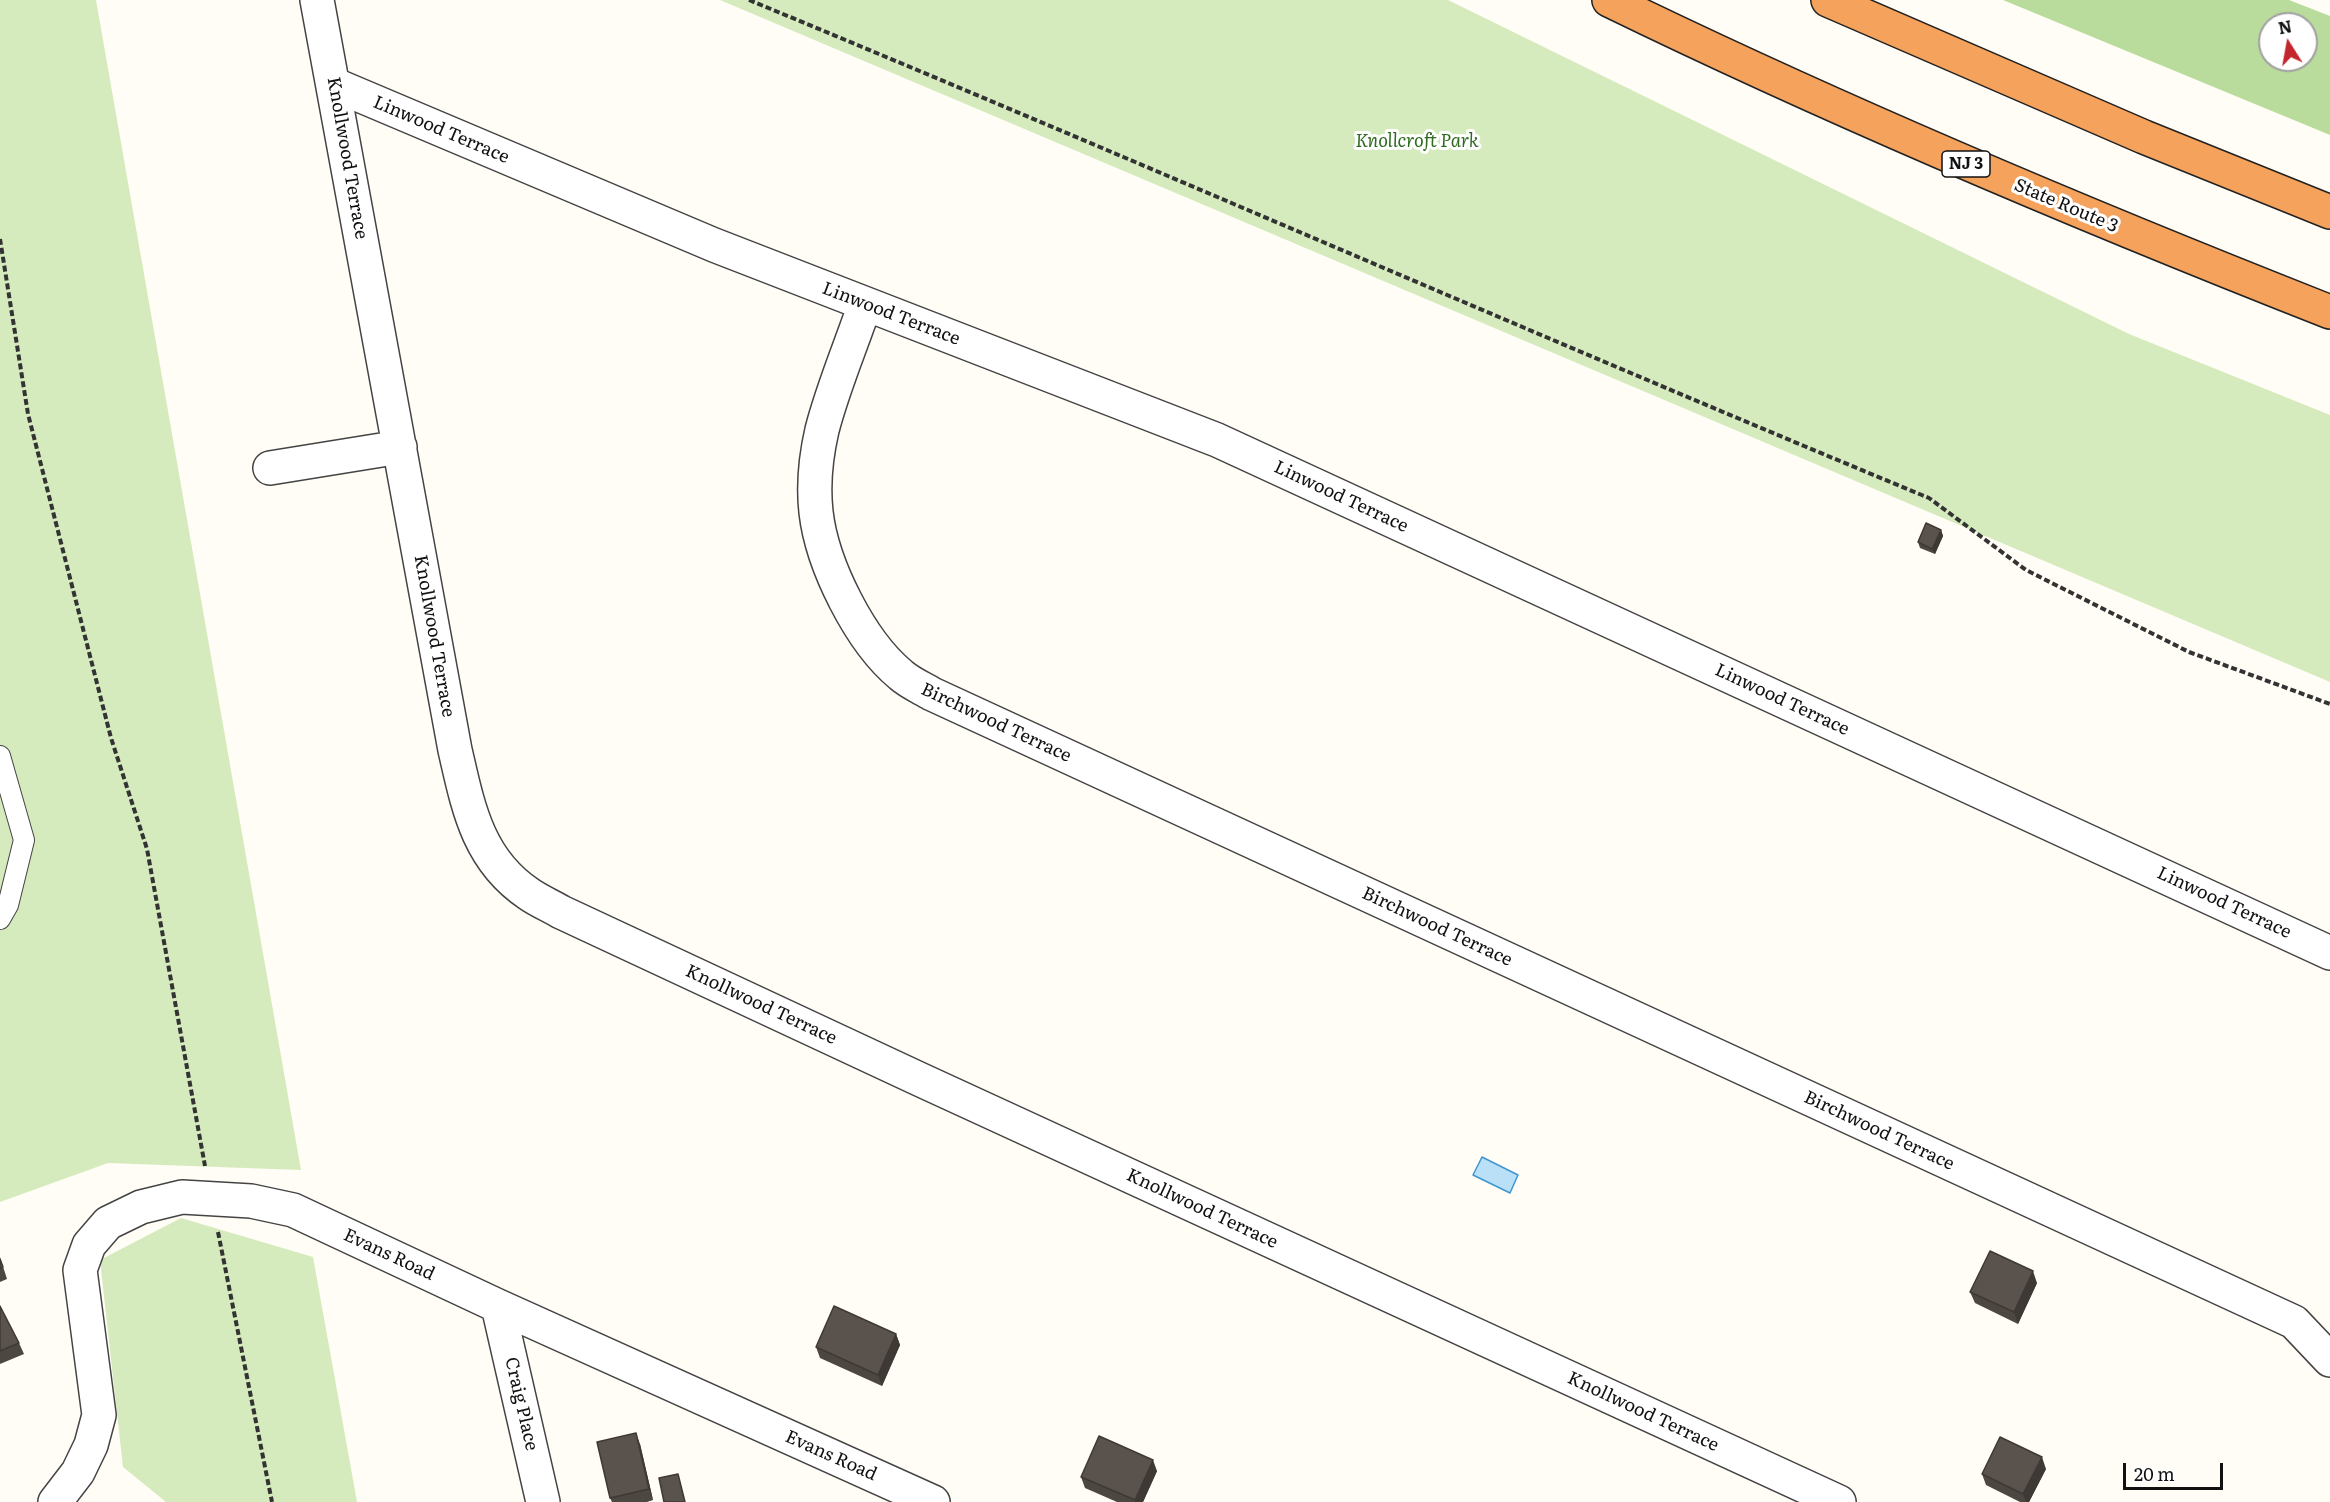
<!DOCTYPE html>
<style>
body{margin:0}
#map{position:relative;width:2330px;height:1502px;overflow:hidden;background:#fffdf5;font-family:Literata,serif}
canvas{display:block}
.north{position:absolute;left:2258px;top:12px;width:60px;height:60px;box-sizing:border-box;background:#fff;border:2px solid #a0a0a0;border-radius:50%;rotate:349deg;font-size:16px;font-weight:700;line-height:24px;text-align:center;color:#111}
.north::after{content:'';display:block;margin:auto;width:21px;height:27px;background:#c4262e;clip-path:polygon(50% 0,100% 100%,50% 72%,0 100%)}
.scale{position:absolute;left:2123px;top:1463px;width:100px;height:27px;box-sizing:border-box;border:3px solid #111;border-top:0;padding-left:8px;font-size:18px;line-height:21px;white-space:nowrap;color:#111;-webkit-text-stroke:4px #fff;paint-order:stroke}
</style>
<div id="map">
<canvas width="2330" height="1502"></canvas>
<div class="north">N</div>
<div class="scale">20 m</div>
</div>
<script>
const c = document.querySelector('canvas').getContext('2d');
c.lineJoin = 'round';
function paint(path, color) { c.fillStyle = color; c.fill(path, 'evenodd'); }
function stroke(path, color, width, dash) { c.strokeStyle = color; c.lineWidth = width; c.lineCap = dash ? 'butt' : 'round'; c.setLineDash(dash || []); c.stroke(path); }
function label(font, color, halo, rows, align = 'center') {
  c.font = font + ' Literata,serif'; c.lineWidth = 6; c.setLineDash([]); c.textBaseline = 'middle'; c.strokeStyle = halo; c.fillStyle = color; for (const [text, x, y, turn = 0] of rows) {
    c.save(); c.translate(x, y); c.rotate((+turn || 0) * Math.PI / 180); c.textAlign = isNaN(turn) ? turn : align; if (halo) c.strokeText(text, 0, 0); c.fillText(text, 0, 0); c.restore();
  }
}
paint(new Path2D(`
 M0 0H96L301 1170 108 1163 0 1202Z
 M720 0H1448L2129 334 2330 415V682Z
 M181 1218 313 1257 357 1502H166L123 1467 100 1260Z`), '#d5ebbd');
paint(new Path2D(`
 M2003 0H2289L2330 16V135ZM2270 24H2306V60H2270Z`), '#b9dc9c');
const water = new Path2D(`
 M1482 1157 1518 1175 1510 1193 1473 1175Z`);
paint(water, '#b9e0f7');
stroke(water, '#3f96cf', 1.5);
const lane = new Path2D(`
 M0 756 24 840 8 905 0 919`);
const street = new Path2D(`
 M317 0 455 750C468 806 477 859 529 894 539 901 551 906 561 912L919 1079 1839 1502
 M333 84 714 245 1217 440 2330 953
 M865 304C851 346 833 387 822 430 816 456 813 485 816 512 822 565 860 641 901 675 910 683 922 688 932 694L2294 1322 2330 1360
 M270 468 400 447
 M498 1306 543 1502
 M55 1502 78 1472 91 1445 99 1415 80 1270 89 1245 108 1223 141 1207 182 1197 251 1201 293 1210 498 1306 933 1502`);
const highway = new Path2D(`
 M1609 0C1845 115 2086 216 2330 312
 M1828 0 2144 137 2330 212`);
stroke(lane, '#444', 22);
stroke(street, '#444', 36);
stroke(highway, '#222', 36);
stroke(new Path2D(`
 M749 0C1144 163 1535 335 1929 498L2026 570 2189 652 2330 704
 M0 239 28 414 111 738 147 849 205 1166
 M218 1232 272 1502`), '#333', 4, [6, 3]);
stroke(lane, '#fff', 20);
stroke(street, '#fff', 33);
stroke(highway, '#f5a25d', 33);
paint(new Path2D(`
 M1941 530 1943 536 1935 554 1920 548 1918 542Z
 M0 1257 7 1279 0 1282Z
 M2037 1283 2018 1324 1975 1303 1970 1292Z
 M0 1306 19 1343 24 1354 0 1364Z
 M896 1334 900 1345 882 1386 820 1358 816 1347Z
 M640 1444 653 1500 647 1502H612L610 1498Z
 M2046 1469 2029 1502H2020L1986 1485 1982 1474Z
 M1157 1471 1143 1502H1117L1085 1488 1081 1477Z`), '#4d4742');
paint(new Path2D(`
 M1941 530 1943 536 1935 554 1932 549Z
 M2033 1271 2037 1283 2018 1324 2014 1312Z
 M896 1334 900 1345 882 1386 878 1375Z
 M636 1433 640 1444 653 1500 649 1489Z
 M2042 1457 2046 1469 2029 1502H2026L2023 1494Z
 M1153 1460 1157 1471 1143 1502H1135V1500Z`), '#3f3936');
const building = new Path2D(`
 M1926 523 1941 530 1932 549 1918 542Z
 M1990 1251 2033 1271 2014 1312 1970 1292Z
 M0 1259 3 1267 0 1269Z
 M0 1306 19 1343 0 1351Z
 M834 1306 896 1334 878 1375 816 1347Z
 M636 1433 649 1489 610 1498 597 1442Z
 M1099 1436 1153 1460 1135 1500 1081 1477Z
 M2000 1437 2042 1457 2023 1494 1982 1474Z
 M678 1474 685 1502H664L659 1478Z`);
paint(building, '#5a524d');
stroke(building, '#3f3936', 1.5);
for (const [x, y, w] of [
 [1966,164,48]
]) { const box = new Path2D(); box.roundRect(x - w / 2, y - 13, w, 26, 4.5); c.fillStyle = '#fff'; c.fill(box); stroke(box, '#111', 1.5); }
label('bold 16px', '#111', null, [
 ["NJ 3",1966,164]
]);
label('18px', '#111', '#fff', [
 ["Linwood Terrace",441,130,23],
 ["Knollwood Terrace",347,158,80],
 ["State Route 3",2066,206,23],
 ["Linwood Terrace",891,314,21],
 ["Linwood Terrace",1341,497,25],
 ["Knollwood Terrace",434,636,80],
 ["Linwood Terrace",1782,700,25],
 ["Birchwood Terrace",996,723,25],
 ["Linwood Terrace",2224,903,25],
 ["Birchwood Terrace",1437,927,25],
 ["Knollwood Terrace",761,1005,25],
 ["Birchwood Terrace",1879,1131,25],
 ["Knollwood Terrace",1202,1209,25],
 ["Evans Road",389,1255,25],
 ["Craig Place",521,1404,77],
 ["Knollwood Terrace",1643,1412,25],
 ["Evans Road",831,1456,24]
]);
label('italic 18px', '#2f6b1f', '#fff', [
 ["Knollcroft Park",1417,142]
]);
</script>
